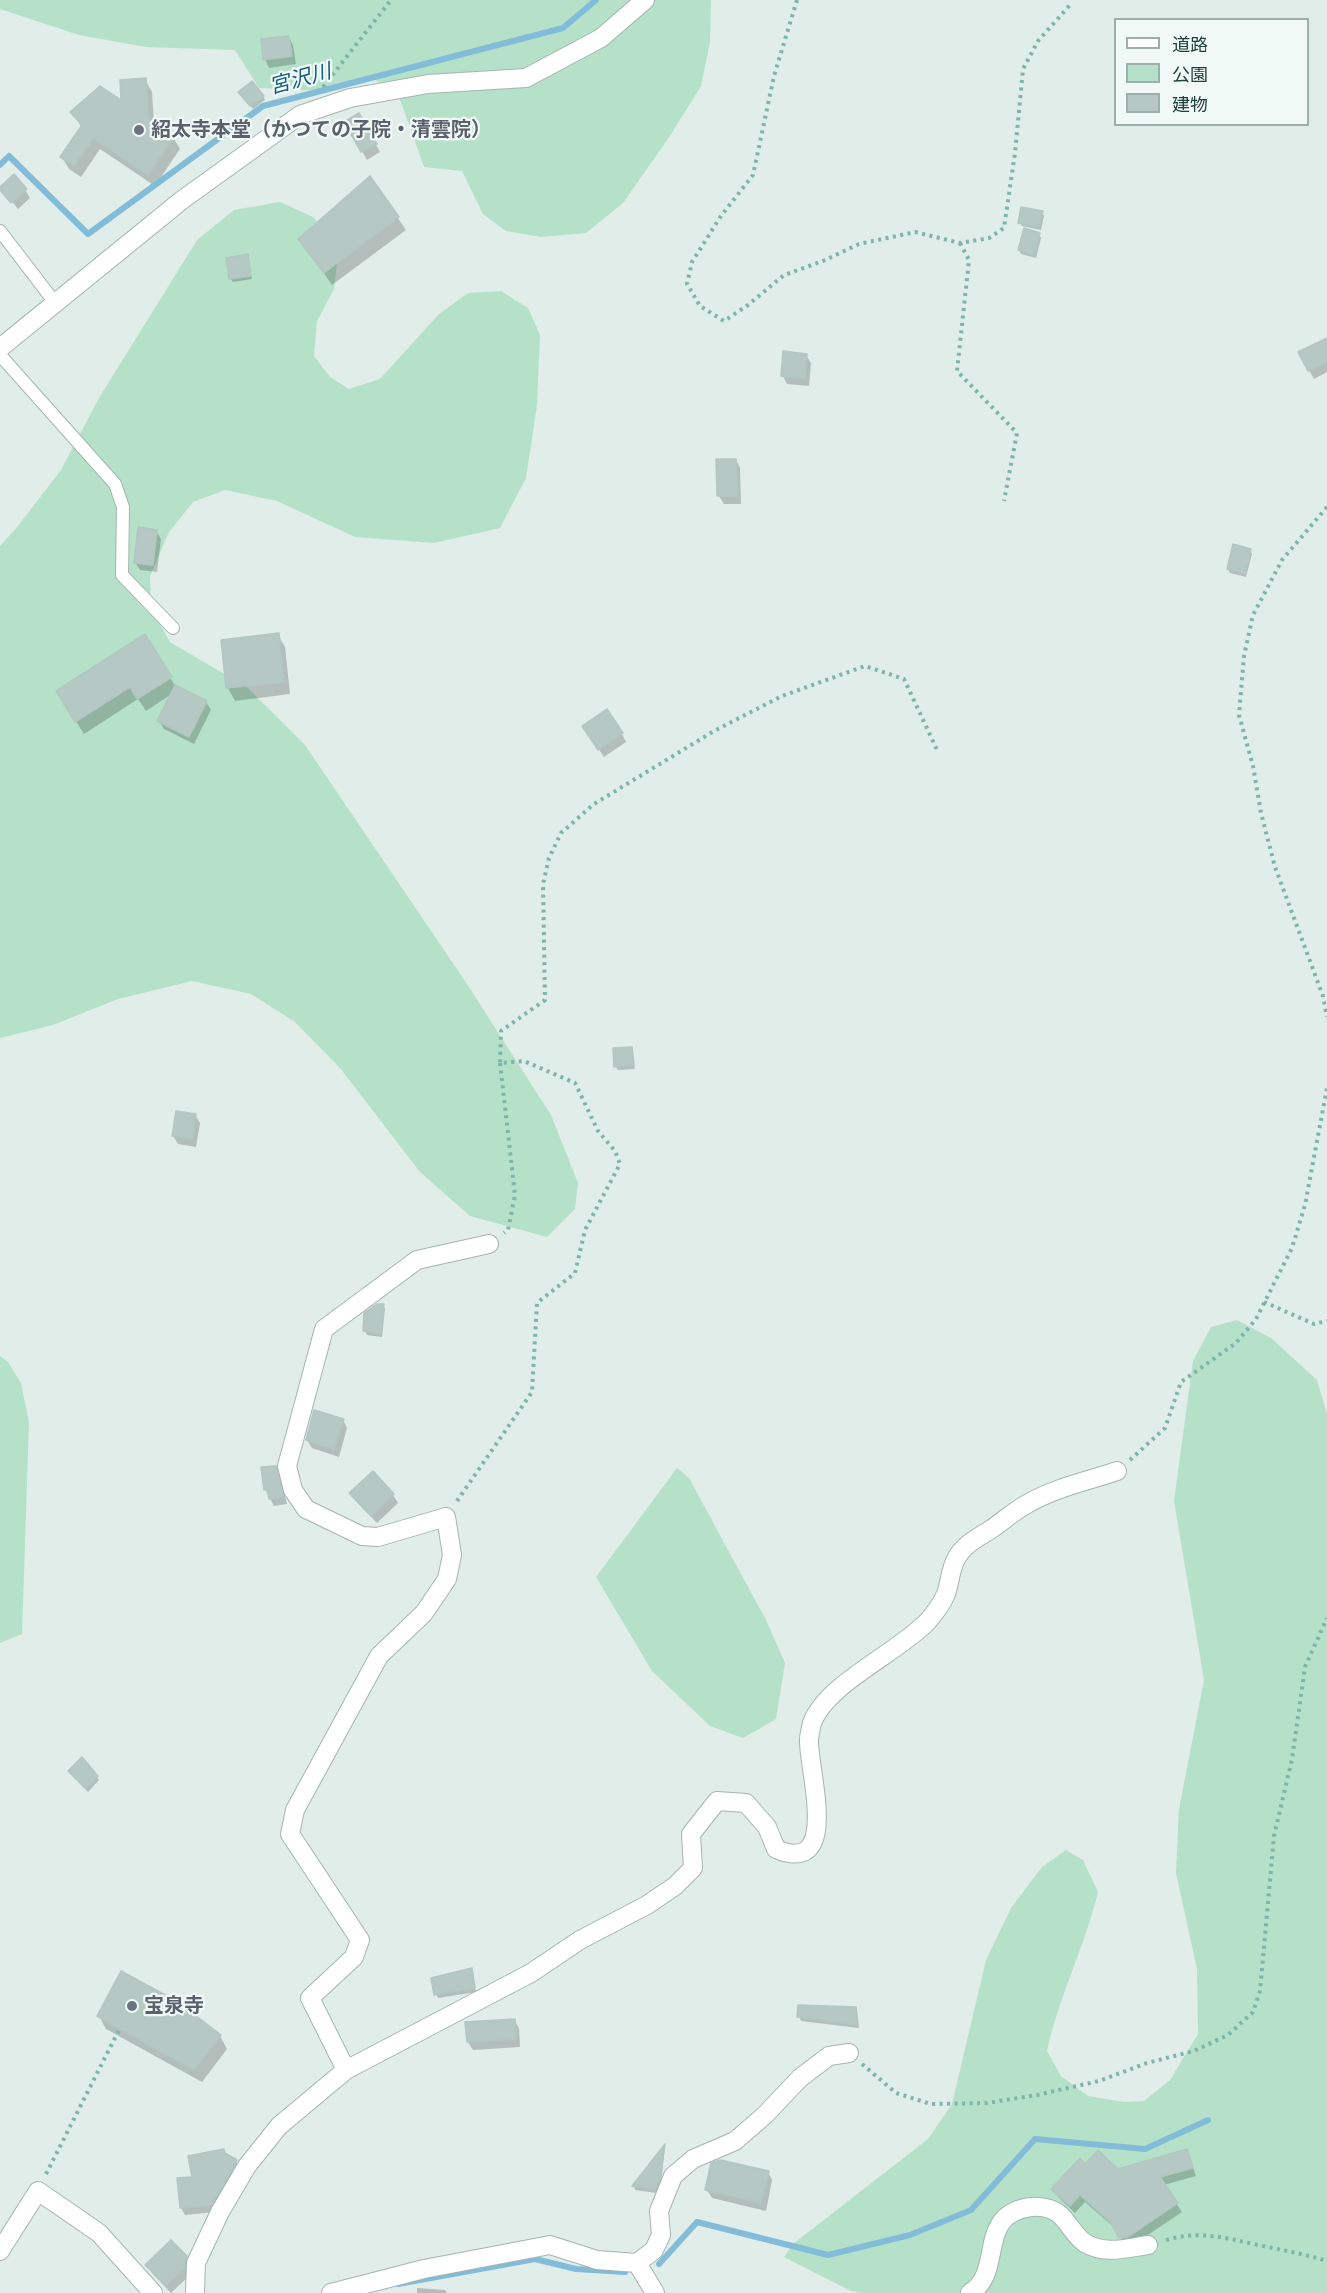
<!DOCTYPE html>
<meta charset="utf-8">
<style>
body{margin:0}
#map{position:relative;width:1327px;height:2293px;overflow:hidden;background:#e0ede9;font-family:Lato,"Noto Sans JP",sans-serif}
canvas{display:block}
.legend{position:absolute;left:1114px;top:18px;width:195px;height:108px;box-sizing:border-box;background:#f1f9f6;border:2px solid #9dafac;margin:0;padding:8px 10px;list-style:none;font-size:18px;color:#1f403c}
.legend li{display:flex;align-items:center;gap:12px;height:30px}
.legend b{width:30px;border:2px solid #9dafac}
</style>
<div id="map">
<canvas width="1327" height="2293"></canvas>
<ul class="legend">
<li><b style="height:8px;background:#fff"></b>道路</li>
<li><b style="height:16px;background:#b6e1c9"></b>公園</li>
<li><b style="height:16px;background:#b5c8c3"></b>建物</li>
</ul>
</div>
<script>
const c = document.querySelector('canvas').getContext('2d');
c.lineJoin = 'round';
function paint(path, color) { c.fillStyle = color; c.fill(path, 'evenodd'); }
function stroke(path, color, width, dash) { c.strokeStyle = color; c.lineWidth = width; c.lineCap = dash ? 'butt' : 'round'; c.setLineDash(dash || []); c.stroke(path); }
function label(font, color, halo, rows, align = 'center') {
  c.font = font + ' Lato,"Noto Sans JP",sans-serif'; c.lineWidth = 4.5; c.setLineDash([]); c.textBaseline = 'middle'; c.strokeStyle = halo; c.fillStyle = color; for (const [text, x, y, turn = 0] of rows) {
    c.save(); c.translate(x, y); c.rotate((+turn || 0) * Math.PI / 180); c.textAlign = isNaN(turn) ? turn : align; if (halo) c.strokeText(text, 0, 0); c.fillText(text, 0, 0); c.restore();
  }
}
paint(new Path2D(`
 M0 0H711L710 42 701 86 670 136 623 203 586 233 541 237 506 231 483 214 462 171 424 167 398 94 369 76 322 91 259 88 235 50 146 47 79 35 0 9Z
 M280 202 313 217 339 247 334 289 317 321 314 356 330 377 349 389 380 379 439 314 468 293 501 291 528 308 540 335 537 405 526 478 500 528 434 543 355 537 277 501 225 490 193 502 169 532 150 576 151 609 170 642 248 688 305 745 465 981 551 1115 578 1183 575 1209 547 1237 470 1216 420 1172 340 1068 295 1022 251 994 192 981 118 999 53 1025 0 1038V546L18 526 61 470 99 398 197 240 234 210Z
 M1237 1320 1271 1338 1317 1380 1327 1414V2293H862L851 2291 784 2257 793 2244 928 2139 952 2104 986 1960 1011 1908 1042 1867 1066 1850 1083 1860 1098 1892C1085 1946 1059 1996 1047 2051L1061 2076 1088 2096 1124 2102 1144 2101 1170 2080 1198 2034 1197 1969 1176 1873 1179 1809 1204 1680 1174 1501 1193 1361 1211 1327Z
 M0 1356 8 1362 21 1383 29 1423 22 1634 0 1643Z
 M677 1468 689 1478 766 1620 785 1663 776 1719 743 1738 710 1726 652 1671 596 1577Z`), '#b6e1c9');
paint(new Path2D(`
 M289 37 293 45 296 64 269 68 265 59Z
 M145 80 152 92 154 124 173 137 180 149 155 186 100 149 81 177 69 169 62 157 82 128 72 112 123 103Z
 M242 96H263L265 100 253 109Z
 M359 115 380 152 367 160 346 123Z
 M370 178 406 230 332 285 300 239Z
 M1 188 25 190 30 198 18 209Z
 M1042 213 1044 216 1041 230 1022 226 1020 223Z
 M1039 234 1041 238 1036 258 1021 254 1019 250Z
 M247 256 252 279 233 282 230 278Z
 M1327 340V372L1314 379 1309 370Z
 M806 355 811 363 809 386 787 384 783 376Z
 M736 460 740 468 741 504H724L719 496 718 461Z
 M156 531 161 539 157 572 140 570 135 562Z
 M1250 550 1252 554 1246 577 1230 573 1228 569Z
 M278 635 285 647 290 694 235 701 228 688 223 641Z
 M144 636 176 687 206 702 211 710 194 744 164 729 159 721 173 693 146 711 138 699 84 734 65 704Z
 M589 734H622L626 742 604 757Z
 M631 1048 635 1069 618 1070 616 1067Z
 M195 1115 200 1123 196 1147 178 1144 173 1136Z
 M383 1306 385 1309 382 1337 367 1335 365 1331Z
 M343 1420 347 1428 339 1457 312 1448 307 1440Z
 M275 1467 279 1474 287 1504 274 1506 265 1489Z
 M373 1473 393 1495 398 1503 377 1523 356 1501 351 1493Z
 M69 1771 97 1777 99 1780 88 1792Z
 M471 1970 476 1992 438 1998 436 1994 452 1976 451 1973Z
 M855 2009 859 2028 801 2021 799 2017Z
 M99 2016 220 2036 227 2049 202 2082 106 2029Z
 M514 2020 519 2028 520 2047 473 2050 468 2042Z
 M665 2147 661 2183 657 2193 635 2190 634 2186Z
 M1187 2150 1196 2176 1164 2185 1182 2212 1133 2245 1126 2246 1117 2230 1085 2202 1075 2213 1058 2197 1053 2189 1085 2166 1117 2170Z
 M225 2154 236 2161 240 2169 215 2212 185 2215 181 2208 193 2178Z
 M768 2172 772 2180 766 2211 712 2198 707 2190Z
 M186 2257 191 2266 189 2276 171 2293 152 2273 147 2265Z
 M417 2288 445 2290 447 2293H417Z`), '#0003');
stroke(new Path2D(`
 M0 165 9 156 88 234 263 106 563 28 596 0
 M659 2264 697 2222 828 2255 910 2235 971 2210 1035 2139 1145 2149 1208 2120
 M398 2284 535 2259 576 2269 625 2272`), '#82bcd9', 6);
const building = new Path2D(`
 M289 36 292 56 263 60 261 39Z
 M146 78 149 119 174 136 148 175 93 138 74 166 60 157 82 125 70 112 100 86 121 100 120 80Z
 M252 81 264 96 250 106 238 92Z
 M359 113 377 144 361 152 344 122Z
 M14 174 27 189 11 203 0 190V187Z
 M370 176 399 217 324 273 298 239Z
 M1021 207 1043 211 1039 227 1018 223Z
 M1024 228 1040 233 1034 255 1018 250Z
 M248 254 251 276 229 279 226 258Z
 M1327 338V362L1308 371 1298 352Z
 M783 351 807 354 805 379 781 376Z
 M716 459H736L738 496H717Z
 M138 527 157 530 153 565 134 563Z
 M1233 544 1251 549 1245 574 1227 569Z
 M279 633 284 682 226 688 221 640Z
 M145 634 172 677 137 699 130 687 75 722 56 691Z
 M175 685 207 701 189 737 157 721Z
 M607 709 623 733 598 750 582 726Z
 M632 1047 634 1065 614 1067 613 1048Z
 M176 1111 196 1114 192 1139 172 1136Z
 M377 1304H384L381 1334 363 1331 364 1313Z
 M314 1410 344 1419 334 1449 306 1440Z
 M276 1466 284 1497 269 1499 267 1489 264 1490 261 1467Z
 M373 1471 394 1494 371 1516 349 1493Z
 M82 1757 98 1776 86 1789 68 1771Z
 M472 1968 475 1988 434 1995 431 1978Z
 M121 1971 178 2002 221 2035 194 2070 97 2016Z
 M798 2005 856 2007 858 2025 797 2017Z
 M515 2019 516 2039 467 2042 465 2022Z
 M665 2144 660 2178 655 2190 632 2186Z
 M224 2149 225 2153 237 2160 211 2205 180 2208 177 2178 192 2177 188 2156Z
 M1187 2149 1193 2168 1160 2177 1178 2203 1128 2237 1119 2238 1110 2222 1080 2195 1070 2206 1051 2189 1080 2158 1085 2164 1098 2150 1118 2169Z
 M720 2160 769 2171 761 2203 705 2190 711 2163Z
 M171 2240 187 2256 185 2267 166 2285 145 2265Z`);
paint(building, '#b5c8c3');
stroke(building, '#b2c7c2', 1.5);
const lane = new Path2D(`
 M0 231 56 304
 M0 355 115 484 123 507 122 575 173 628`);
const street = new Path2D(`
 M0 348 182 200 300 115 350 98 428 84 526 78 601 38 645 0
 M346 2070 310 1998 354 1957 360 1940 290 1834 295 1810 379 1656 424 1613 447 1579 452 1555 446 1517 378 1537 362 1536 306 1509 293 1490 287 1466 324 1329 417 1260 489 1244
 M0 2251 38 2191 99 2233 153 2293
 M637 2263 655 2293
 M195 2293 196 2263 220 2212 247 2166 279 2126 346 2070 531 1973 580 1940 647 1905 675 1886 693 1868 691 1834 717 1801 746 1803 767 1827 776 1849C842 1877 808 1770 809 1740 809 1735 811 1728 812 1723 826 1684 899 1652 928 1621 934 1614 942 1603 946 1594 950 1583 950 1570 956 1559 963 1545 977 1538 990 1530 1002 1522 1014 1511 1027 1504 1054 1488 1088 1481 1117 1471
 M331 2293 424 2269 550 2245 597 2260 637 2263 654 2250 661 2235 659 2211 673 2176 693 2159 735 2141 765 2115 800 2078 829 2056 849 2053
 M970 2293C1005 2272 975 2214 1031 2207 1043 2206 1056 2209 1064 2219 1070 2226 1077 2238 1085 2243 1105 2255 1127 2248 1148 2245`);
stroke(lane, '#a2b6b2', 14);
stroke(street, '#a2b6b2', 20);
stroke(new Path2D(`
 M797 0 774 76 753 175 721 216 692 262 687 284 700 306 724 321 748 305 784 275 823 261 859 244 915 232 960 243 989 238 1004 228 1015 153 1023 69 1038 41 1070 5
 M323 87 391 0
 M960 243 969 260 957 371 1017 433 1004 501
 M1327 507 1282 560 1253 615 1244 656 1239 715 1253 766 1261 813 1275 867 1323 996 1327 1017
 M500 1063 515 1195 508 1230 504 1233
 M1264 1302 1314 1324 1327 1321
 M1130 1460 1165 1428 1181 1382 1236 1343 1256 1319 1292 1248 1305 1205 1327 1088
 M457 1501 532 1392 537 1303 575 1273 585 1230 620 1164 615 1151 598 1131 575 1083 524 1061 500 1063 501 1031 545 1000 543 884 549 858 561 833 594 804 714 731 782 696 865 666 904 679 938 752
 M862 2064 896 2093 931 2104 987 2103 1037 2095 1099 2081 1147 2063 1194 2051 1228 2035 1253 2012 1260 1991 1274 1836 1292 1759 1305 1667 1327 1618
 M46 2174 120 2028
 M1166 2240C1200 2230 1226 2238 1258 2245 1282 2250 1304 2254 1327 2261`), '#7db4ac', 4, [3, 4.5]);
stroke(lane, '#fff', 12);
stroke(street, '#fff', 18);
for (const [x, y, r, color] of [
 [139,130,6,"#6b7280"],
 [132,2006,6,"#6b7280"]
]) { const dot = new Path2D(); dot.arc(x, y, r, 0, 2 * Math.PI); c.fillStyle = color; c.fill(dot); stroke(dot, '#f1f9f6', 2); }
label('bold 20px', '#5b616d', '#f1f9f6', [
 ["紹太寺本堂（かつての子院・清雲院）",151,130],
 ["宝泉寺",144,2006]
], 'left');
label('italic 21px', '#125c83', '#f1f9f6', [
 ["宮沢川",300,79,-15]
]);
</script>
